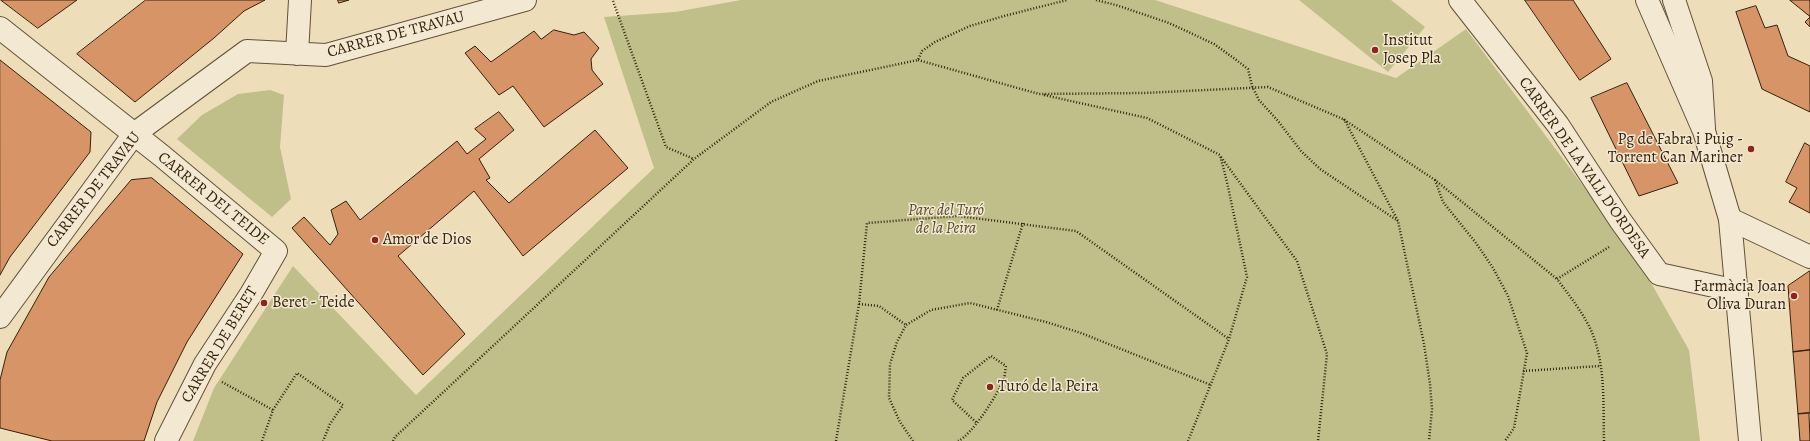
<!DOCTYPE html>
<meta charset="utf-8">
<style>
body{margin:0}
canvas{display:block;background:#edddb9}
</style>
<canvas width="1810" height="441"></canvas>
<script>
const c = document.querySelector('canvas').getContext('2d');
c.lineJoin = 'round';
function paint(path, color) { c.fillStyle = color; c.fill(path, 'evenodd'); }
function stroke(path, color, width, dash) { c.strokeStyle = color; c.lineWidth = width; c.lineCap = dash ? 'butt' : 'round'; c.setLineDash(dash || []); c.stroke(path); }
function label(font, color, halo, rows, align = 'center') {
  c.font = font + ' Alegreya,serif'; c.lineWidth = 3; c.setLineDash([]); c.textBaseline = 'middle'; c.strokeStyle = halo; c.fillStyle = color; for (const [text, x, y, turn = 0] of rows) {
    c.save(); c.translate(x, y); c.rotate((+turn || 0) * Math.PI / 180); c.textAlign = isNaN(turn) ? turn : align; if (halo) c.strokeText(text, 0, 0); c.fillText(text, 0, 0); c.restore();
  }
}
paint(new Path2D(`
 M741 0H1155L1396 78 1466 29 1637 258 1689 350 1700 441H193L214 388 293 266 416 395 654 168 604 17 675 12Z
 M1299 0H1391L1425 27 1388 72Z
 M270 90 284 95 280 147 291 199 272 217 177 139 202 115 238 94Z`), '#c0bf8a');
const building = new Path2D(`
 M1 0H77L38 28Z
 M146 0H265L244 11 214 38 135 102 77 54Z
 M338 0H349L339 3Z
 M1525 0H1573L1611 59 1580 80Z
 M1790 0H1810V27L1805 22 1810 17Z
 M1756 6 1765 28 1777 25 1788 56 1810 66V112L1762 89 1736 12Z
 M554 30 574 35 584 32 599 48 591 59 592 70 603 84 544 127 513 86 499 95 465 53 475 46 491 62 534 31 541 39Z
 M0 60 91 132 90 152 10 257 0 275Z
 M1627 83 1678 183 1639 196 1591 98Z
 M499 112 514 130 479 159 490 178 486 180 509 203 595 130 628 168 523 256 474 191 398 256 465 334 423 375 292 228 304 217 330 245 338 234 331 210 346 201 360 220 457 141 467 154 486 139 475 129Z
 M1805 143 1810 146V213L1789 202 1797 188 1786 182Z
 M152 178 243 254 187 342 157 402 144 441H52L0 428V380L7 352 49 277 131 180Z
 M1810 271V350L1793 352 1788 286Z
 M1810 350V413L1798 414 1793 352Z
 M1809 413 1810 441H1800L1798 414Z`);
paint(building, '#d79467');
stroke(building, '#34220c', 1);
const minor = new Path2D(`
 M1460 0 1558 125 1620 220 1659 274 1737 291
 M1674 0 1701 81 1704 128
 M0 28 162 156 276 251 251 294 205 364 166 441
 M297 54 300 0
 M1730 219 1810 257
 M0 317 134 134 247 51 326 55 525 0`);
const tertiary = new Path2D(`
 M1647 0 1704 131 1730 219 1750 441`);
stroke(minor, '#625137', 24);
stroke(tertiary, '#625137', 24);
stroke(new Path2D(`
 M1096 0 1116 5 1169 23 1214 44 1235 59 1248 69 1252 86 1259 100 1278 121 1301 151 1320 169 1398 221
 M613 1 666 147 694 159
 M918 60 1039 94 1144 93 1268 87 1343 119 1435 180 1557 279
 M1044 95 1147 118 1220 155 1227 182 1247 277 1229 339 1188 441
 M1344 119 1398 221 1424 344 1430 384 1432 409 1429 441
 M1221 157 1297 261 1327 354 1318 441
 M1435 180 1443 202 1476 243 1493 268 1508 296 1527 353 1514 428 1505 441
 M859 304 879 306 906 325
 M997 310 1023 223
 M1523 371 1600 366
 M222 382 273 410
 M262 441 273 410 297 373 343 405 330 424 323 441
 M393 441 395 437 694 159 771 102 818 81 918 60 922 51 935 42 970 26 1004 16 1067 0
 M836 441 859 304 867 223 958 216 1076 231 1229 339
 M913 441 900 422 889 398 890 364 897 342 906 325 931 310 970 303 1046 322 1081 333 1211 385
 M958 441C972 435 997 395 1003 381 1005 377 1005 371 1006 366L991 356 963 378 952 400 977 423
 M1604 441C1603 404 1606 362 1590 328 1581 310 1569 295 1557 279L1609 247`), '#34220c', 2.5, [1, 2]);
stroke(minor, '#f3e9d2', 22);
stroke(tertiary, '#f3e9d2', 22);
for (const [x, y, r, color] of [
 [1375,50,4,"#8f2418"],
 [1751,149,4,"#8f2418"],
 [375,240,4,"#8f2418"],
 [1794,296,4,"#8f2418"],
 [264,303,4,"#8f2418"],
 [990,387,4,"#8f2418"]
]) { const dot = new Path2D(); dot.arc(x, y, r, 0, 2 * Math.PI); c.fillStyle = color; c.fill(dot); stroke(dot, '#f3e9d2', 1.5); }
label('16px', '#34220c', '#f3e9d2', [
 ["CARRER DE TRAVAU",396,35,-15],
 ["CARRER DE LA VALL D'ORDESA",1584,168,55],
 ["CARRER DE TRAVAU",94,190,-52],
 ["CARRER DEL TEIDE",213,199,39],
 ["CARRER DE BERET",220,345,-59]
]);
label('16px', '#34220c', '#f3e9d2', [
 ["Institut",1383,41],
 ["Josep Pla",1383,59],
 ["Pg de Fabra i Puig -",1743,140,"right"],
 ["Torrent Can Mariner",1743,158,"right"],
 ["Amor de Dios",383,240],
 ["Farmàcia Joan",1786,287,"right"],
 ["Oliva Duran",1786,305,"right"],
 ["Beret - Teide",272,303],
 ["Turó de la Peira",998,387]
], 'left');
label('italic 16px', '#57492c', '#f3e9d2', [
 ["Parc del Turó",946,211],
 ["de la Peira",946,229]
]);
</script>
